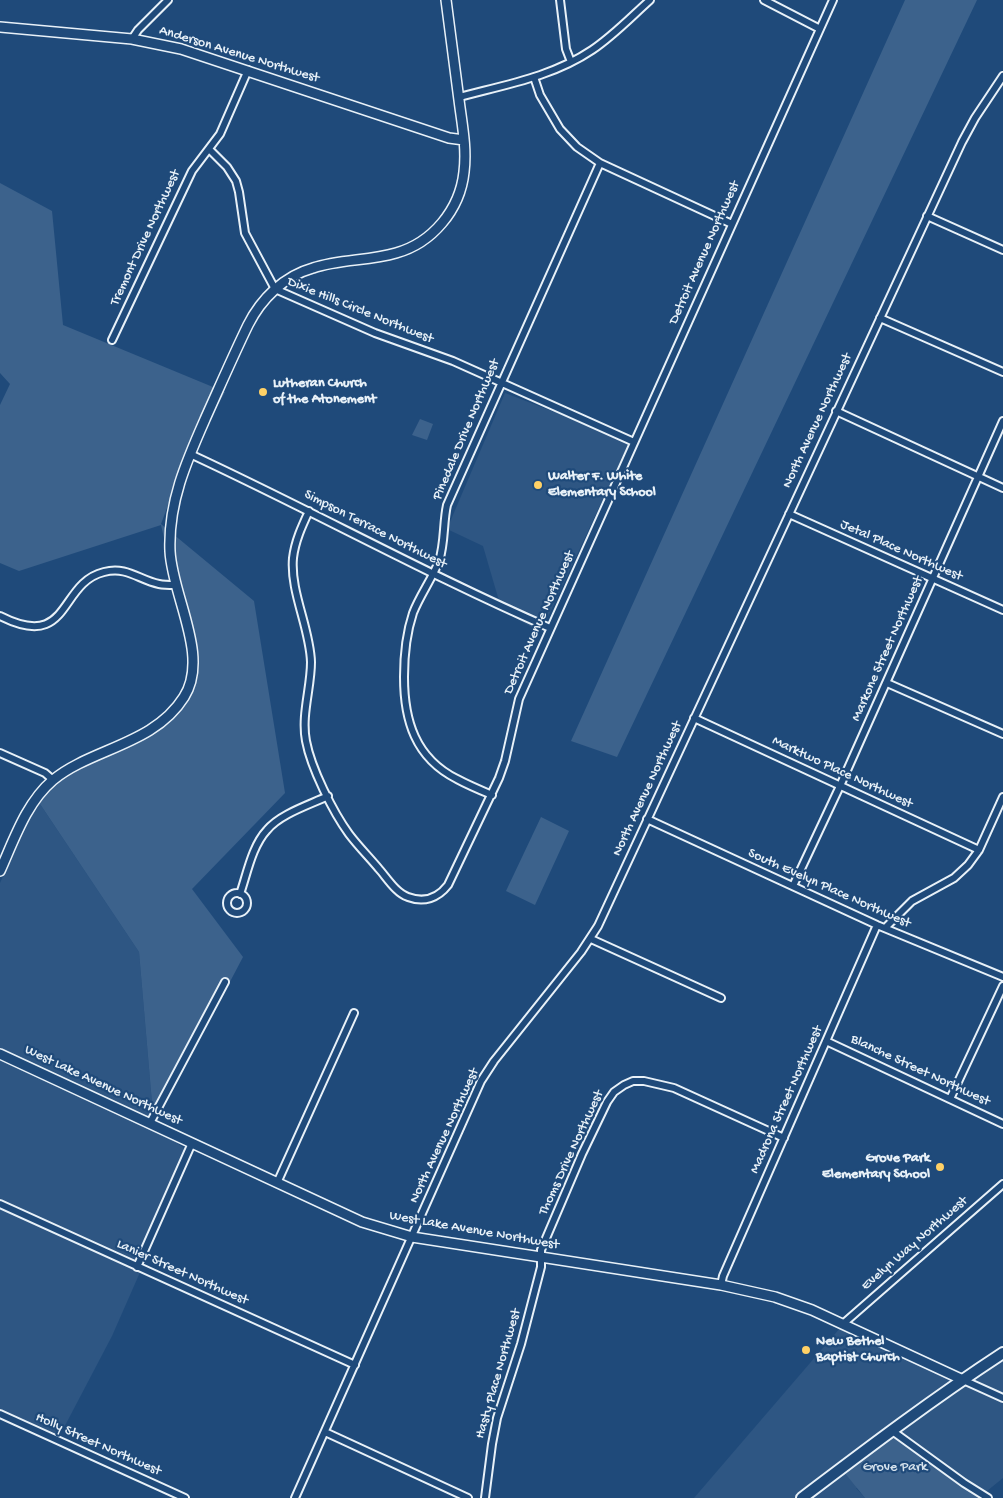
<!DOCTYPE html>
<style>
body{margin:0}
canvas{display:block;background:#1f4a7a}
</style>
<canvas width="1003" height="1498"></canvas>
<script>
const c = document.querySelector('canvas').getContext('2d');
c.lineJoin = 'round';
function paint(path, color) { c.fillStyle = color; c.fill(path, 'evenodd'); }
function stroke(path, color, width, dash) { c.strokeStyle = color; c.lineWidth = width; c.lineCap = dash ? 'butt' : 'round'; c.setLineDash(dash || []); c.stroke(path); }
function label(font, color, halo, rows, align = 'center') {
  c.font = font + ' "Gochi Hand",sans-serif'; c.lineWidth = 4.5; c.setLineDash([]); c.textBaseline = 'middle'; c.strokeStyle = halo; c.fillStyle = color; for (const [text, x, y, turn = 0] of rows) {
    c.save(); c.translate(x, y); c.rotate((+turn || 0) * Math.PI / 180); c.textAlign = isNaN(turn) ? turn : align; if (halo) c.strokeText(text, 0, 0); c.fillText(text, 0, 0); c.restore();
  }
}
paint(new Path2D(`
 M505 393 630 441 541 632 502 611 483 546 447 529Z
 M38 801 139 952 154 1126 192 1154 112 1336 59 1437 0 1413V883Z
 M847 1320 963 1388 1003 1359V1478L982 1495 856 1488 865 1498H694Z`), '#2e5683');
paint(new Path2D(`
 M905 0H977L617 757 571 741Z
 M0 183 52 211 63 325 225 392 179 476 161 524 254 601 285 793 192 889 243 957 154 1126 139 952 38 801 78 757 164 724 191 686 189 644 161 525 19 571 0 563V405L10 384 0 373Z
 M420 419 433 424 427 440 412 435Z
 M541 817 569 831 535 905 506 891Z
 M894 1428 985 1498H865L844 1472Z`), '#3c628c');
const street = new Path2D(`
 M560 0 566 49 571 62
 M764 0 820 29
 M132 39 138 30 168 0
 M534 77 540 95 560 129 577 147 600 163 732 224
 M459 97C504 85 552 77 592 50 613 36 631 17 650 0
 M209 149 227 167 236 181 239 192 245 233 275 289 375 333 453 361 634 442
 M927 216 1003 250
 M880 318 1003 372
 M112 340 192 171 220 134 248 70
 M836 411 1003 488
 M190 454C311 510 428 575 550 628
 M309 511C302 526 295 541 293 558 290 592 310 628 311 662 311 688 301 715 306 741 311 768 333 812 349 834 358 846 369 857 379 869 387 878 396 893 408 897 424 903 438 898 448 885L499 778 505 761 519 699 833 0
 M789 514 1003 610
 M0 616C71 652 58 583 104 572 127 566 139 580 159 584 164 585 170 585 175 585
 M887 683 1003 734
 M694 718 979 850
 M0 753 45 773 53 780
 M492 795C480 790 468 785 457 779 415 758 404 720 404 677 404 655 406 634 413 613 420 595 432 579 439 561 445 543 443 523 447 505L600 163
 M647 819 877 925 1003 977
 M793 886 840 786 1003 421
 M227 903a10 10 0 1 1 20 0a10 10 0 1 1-20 0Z
 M240 894C247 874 252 846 267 830 280 814 309 805 328 796
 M885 928 912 901 954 878 968 865 979 850 1003 797
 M591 939 721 998
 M826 1041 1003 1124
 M950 1099 1003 986
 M150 1123 225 982
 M277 1183 354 1013
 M0 1204 355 1365
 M137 1267 192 1143
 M721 1285 723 1276 877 925
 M844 1323 1003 1184
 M961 1379 1003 1398
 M0 1414 185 1498
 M891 1430 964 1483 988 1498
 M325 1432 468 1498
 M295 1498 481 1081 494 1061 581 952 598 926 962 142 975 118 1003 76
 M485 1498 492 1444 497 1418 521 1344 541 1267V1250L582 1154 607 1102 614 1092 624 1085 633 1081H644L674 1088 784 1138`);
const secondary = new Path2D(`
 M0 27 132 39 181 49 449 138 464 140
 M0 871C14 840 26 803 53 780 92 748 154 745 184 697 210 656 172 596 170 551 168 502 187 460 206 417 220 386 233 356 248 325 261 299 284 276 313 268 340 259 369 261 396 253 432 243 460 210 464 172 467 148 462 124 459 100 455 67 450 33 446 0
 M0 1054 362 1222 412 1237 721 1285 775 1297 812 1310 961 1379`);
const primary = new Path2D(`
 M802 1498C868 1448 934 1398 1003 1353`);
stroke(street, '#e8f1f8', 10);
stroke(secondary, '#e8f1f8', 12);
stroke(primary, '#e8f1f8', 14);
stroke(street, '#1f4a7a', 6);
stroke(secondary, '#1f4a7a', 9);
stroke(primary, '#1f4a7a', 10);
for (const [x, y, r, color] of [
 [263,392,5,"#ffd166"],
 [538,485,5,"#ffd166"],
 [940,1167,5,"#ffd166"],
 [806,1350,5,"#ffd166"]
]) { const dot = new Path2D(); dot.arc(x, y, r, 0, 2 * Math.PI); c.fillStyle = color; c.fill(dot); stroke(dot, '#1f4a7a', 2); }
label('14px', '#e8f1f8', '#1f4a7a', [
 ["Anderson Avenue Northwest",239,55,17],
 ["Tremont Drive Northwest",146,238,-65],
 ["Detroit Avenue Northwest",705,253,-66],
 ["Dixie Hills Circle Northwest",360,311,22],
 ["North Avenue Northwest",818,421,-65],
 ["Pinedale Drive Northwest",467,430,-67],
 ["Simpson Terrace Northwest",375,530,27],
 ["Jetal Place Northwest",901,551,24],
 ["Detroit Avenue Northwest",540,623,-66],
 ["Markone Street Northwest",888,649,-66],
 ["Marktwo Place Northwest",842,773,25],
 ["North Avenue Northwest",648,789,-65],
 ["South Evelyn Place Northwest",829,889,24],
 ["Blanche Street Northwest",920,1071,25],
 ["West Lake Avenue Northwest",103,1086,25],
 ["Madrona Street Northwest",787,1100,-66],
 ["North Avenue Northwest",445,1136,-65],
 ["Thoms Drive Northwest",572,1153,-65],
 ["West Lake Avenue Northwest",474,1231,10],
 ["Evelyn Way Northwest",915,1244,-41],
 ["Lanier Street Northwest",182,1273,24],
 ["Hasty Place Northwest",499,1374,-74],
 ["Holly Street Northwest",98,1445,24]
]);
label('bold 14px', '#e8f1f8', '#1f4a7a', [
 ["Lutheran Church",273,384],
 ["of the Atonement",273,400],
 ["Walter F. White",548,477],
 ["Elementary School",548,493],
 ["Grove Park",930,1159,"right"],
 ["Elementary School",930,1175,"right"],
 ["New Bethel",816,1342],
 ["Baptist Church",816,1358]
], 'left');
label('14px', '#d7e3ed', '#1f4a7a', [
 ["Grove Park",895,1468]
]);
</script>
